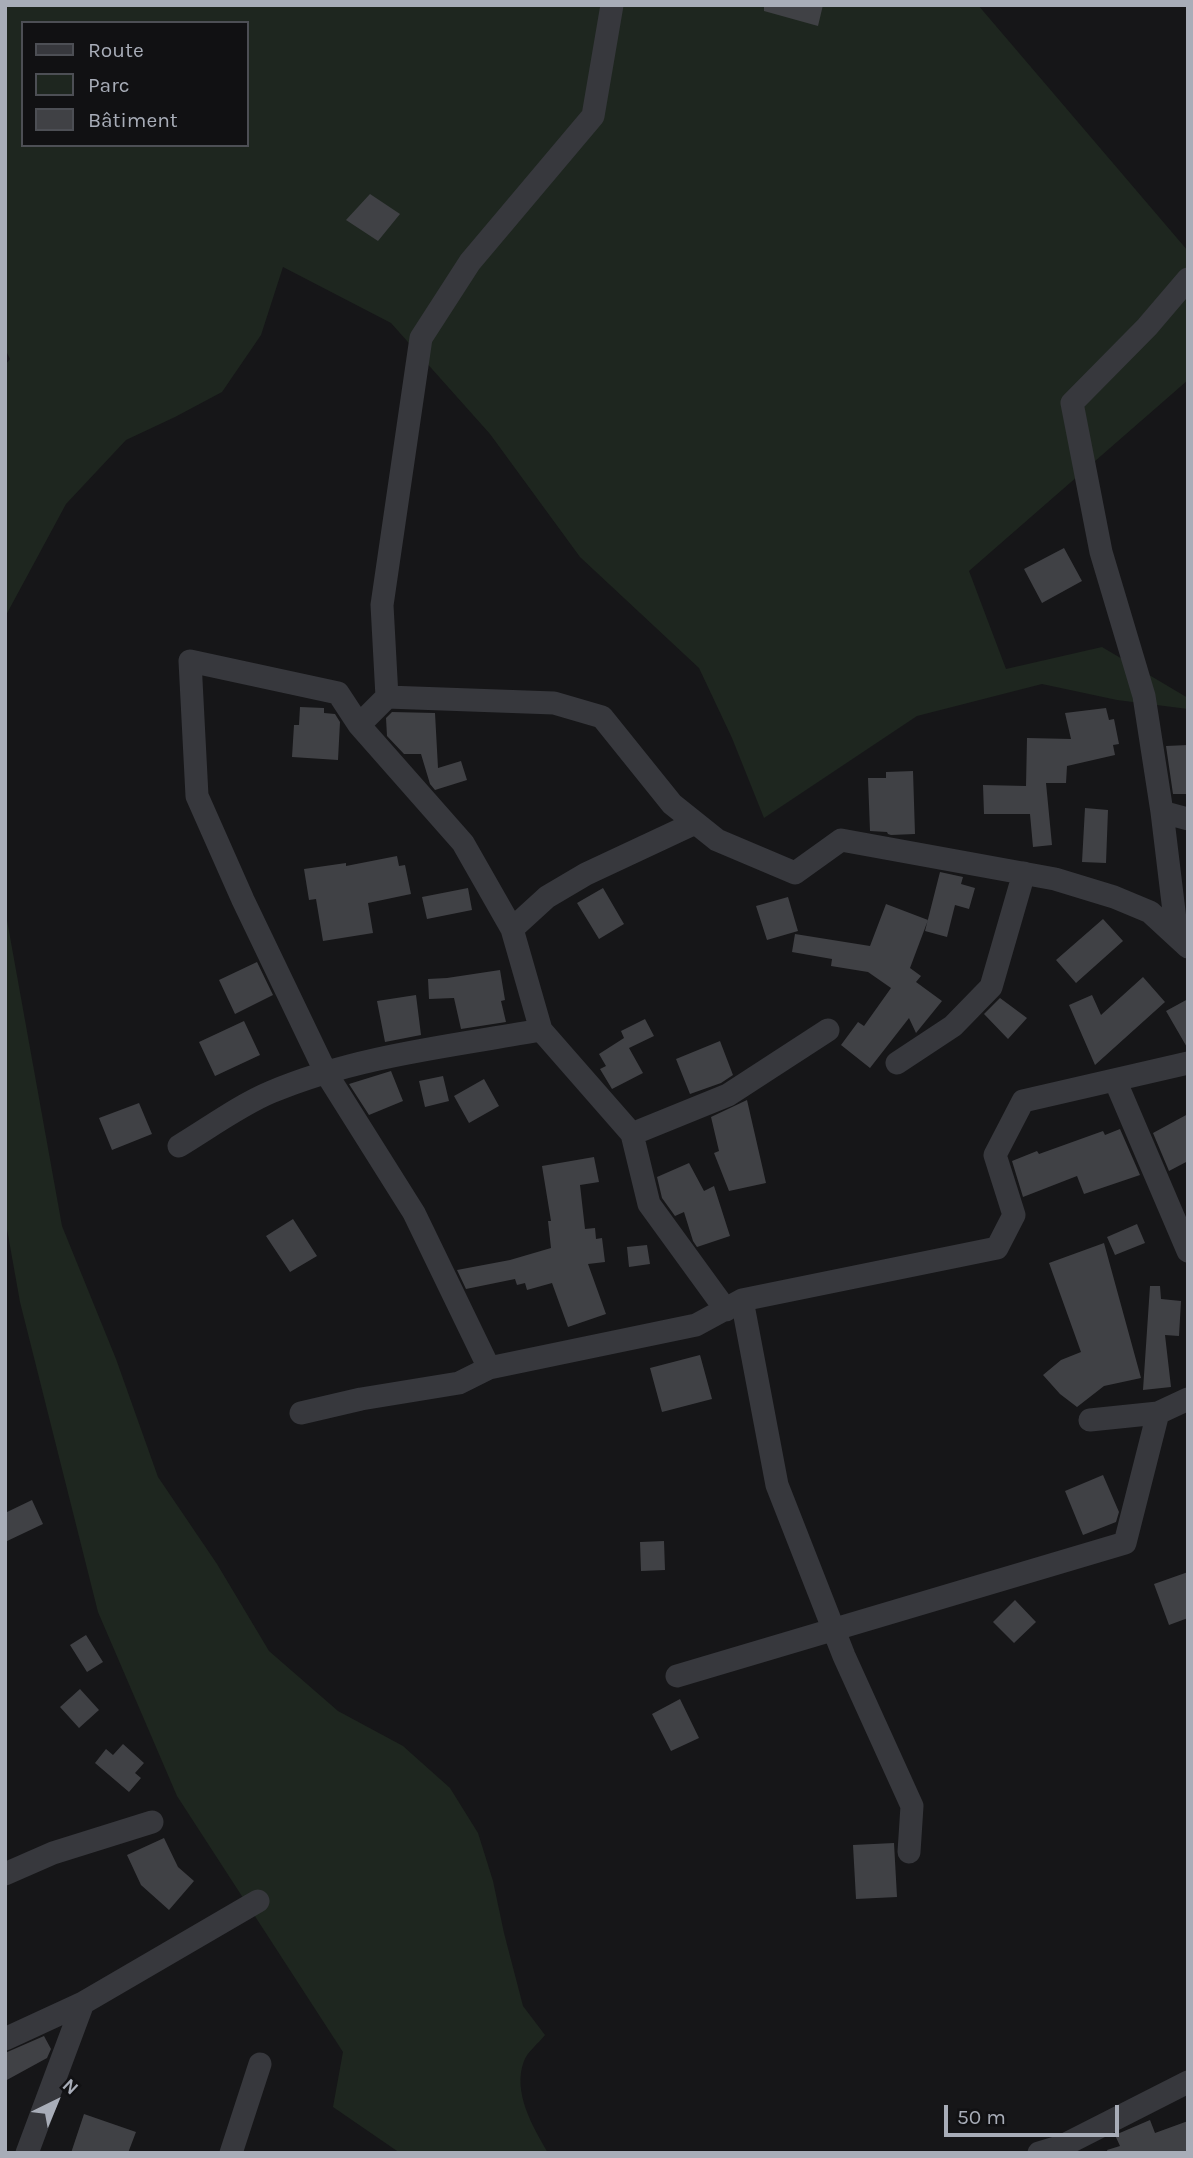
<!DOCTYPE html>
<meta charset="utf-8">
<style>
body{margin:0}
#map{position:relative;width:1193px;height:2158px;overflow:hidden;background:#161618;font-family:Karla,sans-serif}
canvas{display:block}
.frame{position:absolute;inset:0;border:7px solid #a8adb8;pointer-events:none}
.legend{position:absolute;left:21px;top:21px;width:228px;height:126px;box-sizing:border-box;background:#111113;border:2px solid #4d4f55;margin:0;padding:9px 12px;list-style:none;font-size:21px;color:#a8adb8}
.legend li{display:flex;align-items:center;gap:14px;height:35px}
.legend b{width:35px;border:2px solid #4d4f55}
.north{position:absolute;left:21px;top:2067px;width:70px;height:70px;-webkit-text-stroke:5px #111113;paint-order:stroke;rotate:43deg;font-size:19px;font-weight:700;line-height:28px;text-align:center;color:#a8adb8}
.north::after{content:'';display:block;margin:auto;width:24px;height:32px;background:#a8adb8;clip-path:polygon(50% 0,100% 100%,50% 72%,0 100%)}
.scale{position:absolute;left:944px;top:2105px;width:175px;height:32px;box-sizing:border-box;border:4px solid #a8adb8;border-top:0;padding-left:9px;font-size:21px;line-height:24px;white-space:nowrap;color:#a8adb8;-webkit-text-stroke:5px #111113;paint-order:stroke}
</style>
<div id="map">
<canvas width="1193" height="2158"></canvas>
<div class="frame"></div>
<ul class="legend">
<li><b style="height:9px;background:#37383d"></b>Route</li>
<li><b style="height:19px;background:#1e261f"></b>Parc</li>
<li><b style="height:19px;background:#404145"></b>Bâtiment</li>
</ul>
<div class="north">N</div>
<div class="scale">50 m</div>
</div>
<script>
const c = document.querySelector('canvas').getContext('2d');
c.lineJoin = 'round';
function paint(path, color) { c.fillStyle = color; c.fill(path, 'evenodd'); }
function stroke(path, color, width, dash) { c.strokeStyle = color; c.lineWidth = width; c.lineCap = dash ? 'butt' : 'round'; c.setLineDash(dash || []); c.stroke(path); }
paint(new Path2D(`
 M5 5H978L1188 251V380L969 571 1006 669 1102 647 1188 698V709L1117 700 1042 684 917 716 764 818 732 738 699 668 580 557 490 434 391 323 283 267 261 335 222 392 175 417 126 440 66 504 5 617V365L10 359 5 349ZM23 23H247V145H23Z
 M5 909 62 1226 116 1359 158 1477 217 1564 269 1651 338 1711 403 1746 450 1788 478 1833 493 1881 504 1933 523 2006 545 2035C539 2043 527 2052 524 2061 512 2092 533 2127 548 2153H400L333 2107 343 2052 177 1796 98 1612 20 1302 5 1218Z`), '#1e261f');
paint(new Path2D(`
 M764 5H823L818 26 764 11Z
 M370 194 400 214 378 241 346 220Z
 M1064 548 1082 581 1042 603 1024 569Z
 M300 707 324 708V713L335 714 340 722 338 760 292 757 294 725H299Z
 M1106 708 1109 720 1114 719 1119 744 1113 745 1115 755 1067 766 1066 783H1046L1052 845 1033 847 1030 814H984L983 785 1026 786 1027 738 1071 739 1065 713Z
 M392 712 435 713 438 768 461 761 467 780 435 790 430 784 421 754H404L387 736 386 718Z
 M1188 745V794H1173L1166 746Z
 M913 771 915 834 891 835 888 834 887 832 870 831 868 778H886V772Z
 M1085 808 1108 810 1106 863 1082 862Z
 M397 856 399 866 405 865 411 894 368 903 373 933 323 941 316 899 309 900 304 869 346 863V866Z
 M940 872 963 877 961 884 975 888 969 909 955 905 947 937 925 931Z
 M468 888 472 910 427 919 422 897Z
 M603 888 624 924 599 939 577 903Z
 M788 897 798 931 767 940 756 906Z
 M886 904 928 920 910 968 921 976 916 982 942 1001 916 1033 909 1018 870 1068 841 1045 858 1022 864 1026 891 988 868 972 831 966 832 959 792 952 795 934 870 946Z
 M1103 919 1123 941 1076 983 1056 960Z
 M257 962 273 995 235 1014 219 980Z
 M500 970 505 1000 501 1001 506 1022 461 1029 454 998 429 999 428 979 447 978Z
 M1143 977 1165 1002 1095 1065 1069 1005 1092 995 1101 1015Z
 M416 995 421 1035 385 1042 377 1001Z
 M1000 998 1027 1018 1008 1039 984 1014Z
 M1188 999V1049L1166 1011Z
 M645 1019 654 1036 629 1048 643 1073 612 1089 600 1069 606 1066 599 1054 624 1038 621 1031Z
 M244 1021 260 1055 215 1076 199 1042Z
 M720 1041 733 1075 721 1083 690 1094 676 1059Z
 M391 1071 403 1101 369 1115 349 1084Z
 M443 1076 449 1101 425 1107 419 1081Z
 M484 1079 499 1106 469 1123 454 1096Z
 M747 1100 766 1183 729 1191 714 1153 719 1151 711 1117Z
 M139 1103 152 1134 112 1150 99 1118Z
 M1188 1114V1161L1169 1171 1153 1133Z
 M1120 1129 1140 1175 1084 1194 1077 1176 1023 1197 1012 1161 1037 1151 1039 1154 1103 1131 1105 1135Z
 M594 1157 599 1182 580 1185 585 1229 595 1228 596 1239 602 1238 605 1262 588 1264 606 1314 568 1327 552 1283 527 1290 525 1283 517 1285 515 1279 466 1289 457 1270 510 1260 551 1248 548 1221H551L542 1166Z
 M689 1163 704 1191 714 1186 730 1236 697 1247 693 1241 684 1212 675 1216 662 1198 657 1177Z
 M293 1219 317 1256 290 1272 266 1236Z
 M1137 1224 1145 1243 1115 1255 1107 1237Z
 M1104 1243 1141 1378 1104 1386 1077 1407 1060 1394 1043 1375 1061 1360 1081 1352 1049 1263Z
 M647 1245 650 1264 629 1267 627 1247Z
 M1150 1286H1160L1161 1299 1181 1301 1179 1336 1165 1335 1171 1387 1143 1390Z
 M700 1355 712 1399 662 1412 650 1368Z
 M1103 1475 1119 1512 1116 1522 1083 1535 1065 1491Z
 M32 1500 43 1524 5 1542V1513Z
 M664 1541 665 1570 641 1571 640 1542Z
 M1188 1572V1618L1169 1625 1154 1584Z
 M1015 1600 1036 1622 1014 1643 993 1622Z
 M86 1635 103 1662 87 1672 70 1645Z
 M80 1689 99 1710 79 1728 60 1707Z
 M680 1699 699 1738 671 1751 652 1714Z
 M123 1744 144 1763 135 1773 141 1778 129 1792 95 1763 106 1749 113 1755Z
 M164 1838 178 1867 194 1881 169 1910 141 1885 127 1855Z
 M894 1843 897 1897 856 1899 853 1845Z
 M44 2036 51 2049 47 2058 5 2081V2053Z
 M84 2114 136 2132 128 2153H71Z
 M1150 2120 1155 2133 1188 2121V2153H1108L1107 2150 1120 2146 1115 2135Z`), '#404145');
stroke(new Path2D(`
 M612 5 593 116 470 262 421 338 382 605 387 697 554 703 602 717 672 804 717 840 795 873 841 840 1055 879 1114 897 1150 912 1188 947
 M387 697 359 725 463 843 512 929 541 1030 632 1134 649 1204 726 1310
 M359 725 338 693 190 661 197 796 243 900 326 1073 414 1213 489 1368 696 1325 742 1300 997 1248 1014 1215 995 1155 1023 1101 1188 1063
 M1162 812 1188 819
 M512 929 547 897 586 874 695 823
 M1177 936 1162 812 1144 696 1101 552 1072 403 1147 327 1188 279
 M897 1063 953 1026 991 987 1024 873
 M1115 1080 1188 1251
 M632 1134 728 1095 828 1030
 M179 1146C209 1128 240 1105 271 1092 356 1056 451 1046 541 1030
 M742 1300 777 1485 844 1656 912 1806 909 1852
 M301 1413 361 1399 459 1383 489 1368
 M1090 1420 1158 1413 1188 1399
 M677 1676 1125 1543 1158 1413
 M5 1874 53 1853 152 1822
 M5 2039 83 2003 258 1901
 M27 2153 83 2003
 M231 2153 260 2064
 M1039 2153 1062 2146 1188 2082`), '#37383d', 23);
</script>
